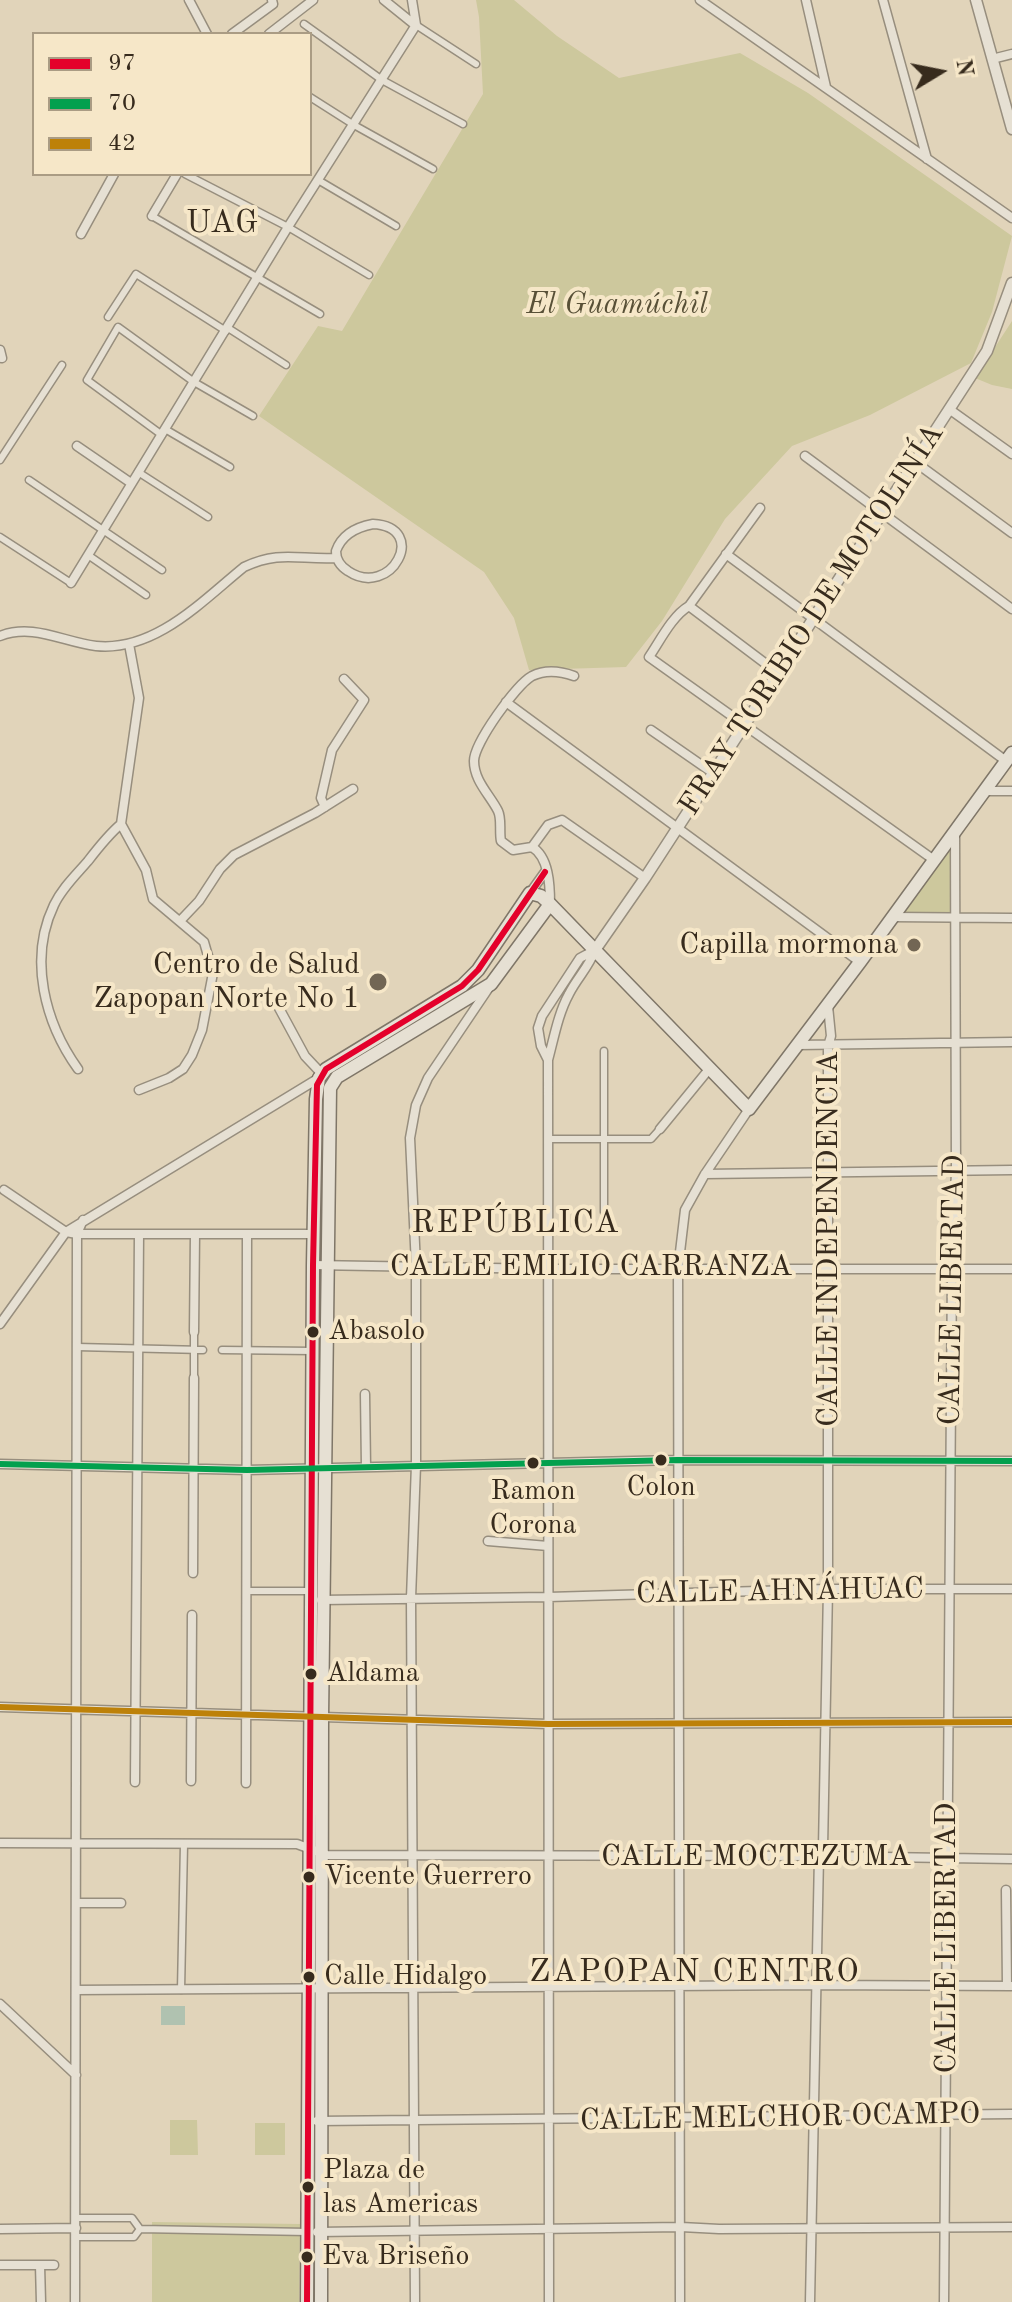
<!DOCTYPE html>
<meta charset="utf-8">
<style>
body{margin:0}
#map{position:relative;width:1012px;height:2302px;overflow:hidden;background:#e1d4ba;font-family:"Old Standard TT",serif}
canvas{display:block}
.legend{position:absolute;left:32px;top:32px;width:280px;height:144px;box-sizing:border-box;background:#f6e7c8;border:2px solid #aa9c84;margin:0;padding:10px 14px;list-style:none;font-size:24px;color:#372b1d}
.legend li{display:flex;align-items:center;gap:16px;height:40px}
.legend b{width:40px;border:2px solid #aa9c84}
.north{position:absolute;left:900px;top:32px;width:80px;height:80px;-webkit-text-stroke:6px #f6e7c8;paint-order:stroke;rotate:80deg;font-size:22px;font-weight:700;line-height:32px;text-align:center;color:#372b1d}
.north::after{content:'';display:block;margin:auto;width:28px;height:36px;background:#372b1d;clip-path:polygon(50% 0,100% 100%,50% 72%,0 100%)}
</style>
<div id="map">
<canvas width="1012" height="2302"></canvas>
<ul class="legend">
<li><b style="height:10px;background:#e4002b"></b>97</li>
<li><b style="height:10px;background:#03a04e"></b>70</li>
<li><b style="height:10px;background:#bd8109"></b>42</li>
</ul>
<div class="north">N</div>
</div>
<script>
const c = document.querySelector('canvas').getContext('2d');
c.lineJoin = 'round';
function paint(path, color) { c.fillStyle = color; c.fill(path, 'evenodd'); }
function stroke(path, color, width, dash) { c.strokeStyle = color; c.lineWidth = width; c.lineCap = dash ? 'butt' : 'round'; c.setLineDash(dash || []); c.stroke(path); }
function label(font, color, halo, rows, align = 'center') {
  c.font = font + ' "Old Standard TT",serif'; c.lineWidth = 8; c.setLineDash([]); c.textBaseline = 'middle'; c.strokeStyle = halo; c.fillStyle = color; for (const [text, x, y, turn = 0] of rows) {
    c.save(); c.translate(x, y); c.rotate((+turn || 0) * Math.PI / 180); c.textAlign = isNaN(turn) ? turn : align; if (halo) c.strokeText(text, 0, 0); c.fillText(text, 0, 0); c.restore();
  }
}
paint(new Path2D(`
 M476 0H514L557 36 619 78 740 53 808 93 1012 236 992 312 971 363 870 415 792 446 725 519 662 621 626 667 529 670 514 618 484 572 259 416 318 326 342 331 483 94 479 17Z
 M1012 321V389L992 385 975 378Z
 M950 849 952 914H900Z
 M170 2120H197L198 2155H170Z
 M255 2123H285V2155H255Z
 M152 2222 300 2224 299 2302H152Z`), '#cdc89d');
paint(new Path2D(`
 M161 2006H185V2025H161Z`), '#b0c2b0');
const pedestrian = new Path2D(`
 M304 24 382 80 463 124
 M416 25 476 64
 M310 97 354 125 433 169
 M185 174 288 227 369 275
 M318 180 396 226
 M152 216 320 314
 M108 317 136 274 226 331
 M228 328 286 365
 M165 429 230 467
 M162 435 87 380 118 327 194 382 253 416
 M0 460 62 365
 M138 472 208 517
 M29 480 162 570
 M0 537 71 583
 M88 555 146 595
 M604 1051V1212
 M548 1139H651L660 1129
 M77 1347 203 1350
 M222 1350 313 1351
 M194 1378V1332
 M247 1591H312
 M181 1990 184 1844
 M75 2218H132L140 2229 308 2232
 M76 2237H134L140 2229`);
const minor = new Path2D(`
 M189 0 207 34
 M384 0 415 25
 M700 0 1012 218
 M806 0 826 87
 M883 0 927 159
 M232 34 273 4 272 0
 M269 34 313 0
 M992 59 1012 54
 M152 216 177 174
 M81 234 114 174
 M0 350 2 358
 M949 409 1012 454
 M77 446 131 483
 M805 456 1012 609
 M915 462 1012 533
 M760 508 689 606C672 616 660 641 649 657L934 860
 M373 524C430 527 391 600 348 571 340 566 336 560 336 551 342 534 357 527 373 524Z
 M726 554 1006 761
 M71 583 288 227 416 25 412 0
 M689 606 778 673
 M0 636C33 623 63 642 96 646 155 652 202 601 244 567 280 550 299 560 336 558
 M129 644 139 698 121 824 146 870 153 899 204 942 213 973 202 1030 192 1055 183 1069 169 1078 139 1090
 M506 702 860 962
 M651 730 713 773
 M986 791H1012
 M325 807 321 798 332 750 364 700 344 679
 M532 847 548 825 562 820 645 878
 M530 893 545 872
 M550 904C550 885 549 857 532 847L513 850 501 841C499 832 502 819 498 811 490 795 474 781 474 761 474 743 516 685 532 676 546 669 560 671 574 676
 M892 917 1012 918
 M180 921 199 901 220 869 234 855 315 813 353 789
 M279 1008 305 1056 321 1073
 M798 1045 1012 1042
 M548 1060C554 1038 558 1014 569 994 577 978 589 967 595 950
 M78 1069C45 1023 28 959 54 905 62 888 76 875 88 861 98 848 108 835 121 824
 M660 1129 710 1068
 M705 1174 1012 1170
 M4 1190 66 1232 77 1234H314
 M313 1265 549 1269H1012
 M0 1324 66 1232 319 1078
 M194 1332 195 1234
 M365 1394 366 1467
 M0 1464 247 1470 677 1460 1012 1461
 M488 1541 548 1546
 M193 1573 194 1378
 M321 1600 548 1597 828 1589H1012
 M0 1707 548 1724 1012 1722
 M191 1781 192 1615
 M135 1782 139 1234
 M246 1783 247 1235
 M0 1843 297 1844 327 1855 819 1856 1012 1859
 M1006 1890 1007 1986
 M76 1903H121
 M76 1990 817 1985 1012 1986
 M0 2004 76 2075
 M317 2121 1012 2114
 M0 2229 76 2228
 M317 2232 681 2227 719 2229 1012 2227
 M0 2265H54
 M40 2265 41 2302
 M75 2302 77 1234 83 1220
 M415 2302 411 1598 416 1465V1266L410 1138 416 1105 428 1078 488 989
 M549 2302 548 1060 541 1046 538 1028 542 1016 580 958 595 950
 M680 2302 678 1269 685 1210 705 1174 749 1109
 M810 2302 819 1856 823 1848 828 1589V1046L831 1036 828 1006
 M944 2302 952 1269 956 1171 955 833`);
const tertiary = new Path2D(`
 M976 0 1012 129
 M595 950 645 878 987 351 1012 283`);
const secondary = new Path2D(`
 M307 2302 313 1265 316 1099 319 1078 326 1069 462 986 478 970 530 893 541 896 550 904 749 1109 860 962 1012 753
 M321 2302 322 1718 330 1088 337 1077 491 984 550 904`);
stroke(pedestrian, '#978e7e', 9);
stroke(minor, '#978e7e', 11);
stroke(tertiary, '#978e7e', 13);
stroke(secondary, '#7f7668', 15);
stroke(pedestrian, '#e6e0d3', 6);
stroke(minor, '#e6e0d3', 8);
stroke(tertiary, '#e6e0d3', 10);
stroke(secondary, '#e6e0d3', 12);
stroke(new Path2D(`
 M307 2302 313 1265 317 1085 326 1069 462 986 478 970 545 872`), '#e4002b', 6);
stroke(new Path2D(`
 M0 1464 247 1470 677 1460 1012 1461`), '#03a04e', 6);
stroke(new Path2D(`
 M0 1707 548 1724 1012 1722`), '#bd8109', 6);
for (const [x, y, r, color] of [
 [914,945,8,"#726654"],
 [378,982,10,"#726654"],
 [313,1332,7,"#372b1d"],
 [661,1460,7,"#372b1d"],
 [533,1463,7,"#372b1d"],
 [311,1674,7,"#372b1d"],
 [309,1877,7,"#372b1d"],
 [309,1977,7,"#372b1d"],
 [308,2187,7,"#372b1d"],
 [307,2257,7,"#372b1d"]
]) { const dot = new Path2D(); dot.arc(x, y, r, 0, 2 * Math.PI); c.fillStyle = color; c.fill(dot); stroke(dot, '#f6e7c8', 3); }
label('28px', '#372b1d', '#f6e7c8', [
 ["Abasolo",328,1332],
 ["Colon",661,1488,"center"],
 ["Ramon",533,1492,"center"],
 ["Corona",533,1526,"center"],
 ["Aldama",326,1674],
 ["Vicente Guerrero",324,1877],
 ["Calle Hidalgo",324,1977],
 ["Plaza de",323,2171],
 ["las Americas",323,2205],
 ["Eva Briseño",322,2257]
], 'left');
label('italic 30px', '#585037', '#f6e7c8', [
 ["El Guamúchil",617,305]
]);
label('30px', '#372b1d', '#f6e7c8', [
 ["FRAY TORIBIO DE MOTOLINÍA",812,620,-57],
 ["CALLE INDEPENDENCIA",829,1239,-90],
 ["CALLE EMILIO CARRANZA",591,1267],
 ["CALLE LIBERTAD",953,1290,-89],
 ["CALLE AHNÁHUAC",780,1592,-1],
 ["CALLE MOCTEZUMA",756,1857],
 ["CALLE LIBERTAD",947,1938,-90],
 ["CALLE MELCHOR OCAMPO",780,2118,-1]
]);
label('30px', '#372b1d', '#f6e7c8', [
 ["Capilla mormona",898,945],
 ["Centro de Salud",360,965],
 ["Zapopan Norte No 1",360,999]
], 'right');
c.letterSpacing = '2px';
label('32px', '#372b1d', '#f6e7c8', [
 ["UAG",223,224],
 ["REPÚBLICA",516,1224],
 ["ZAPOPAN CENTRO",695,1973]
]);
c.letterSpacing = '0px';
</script>
